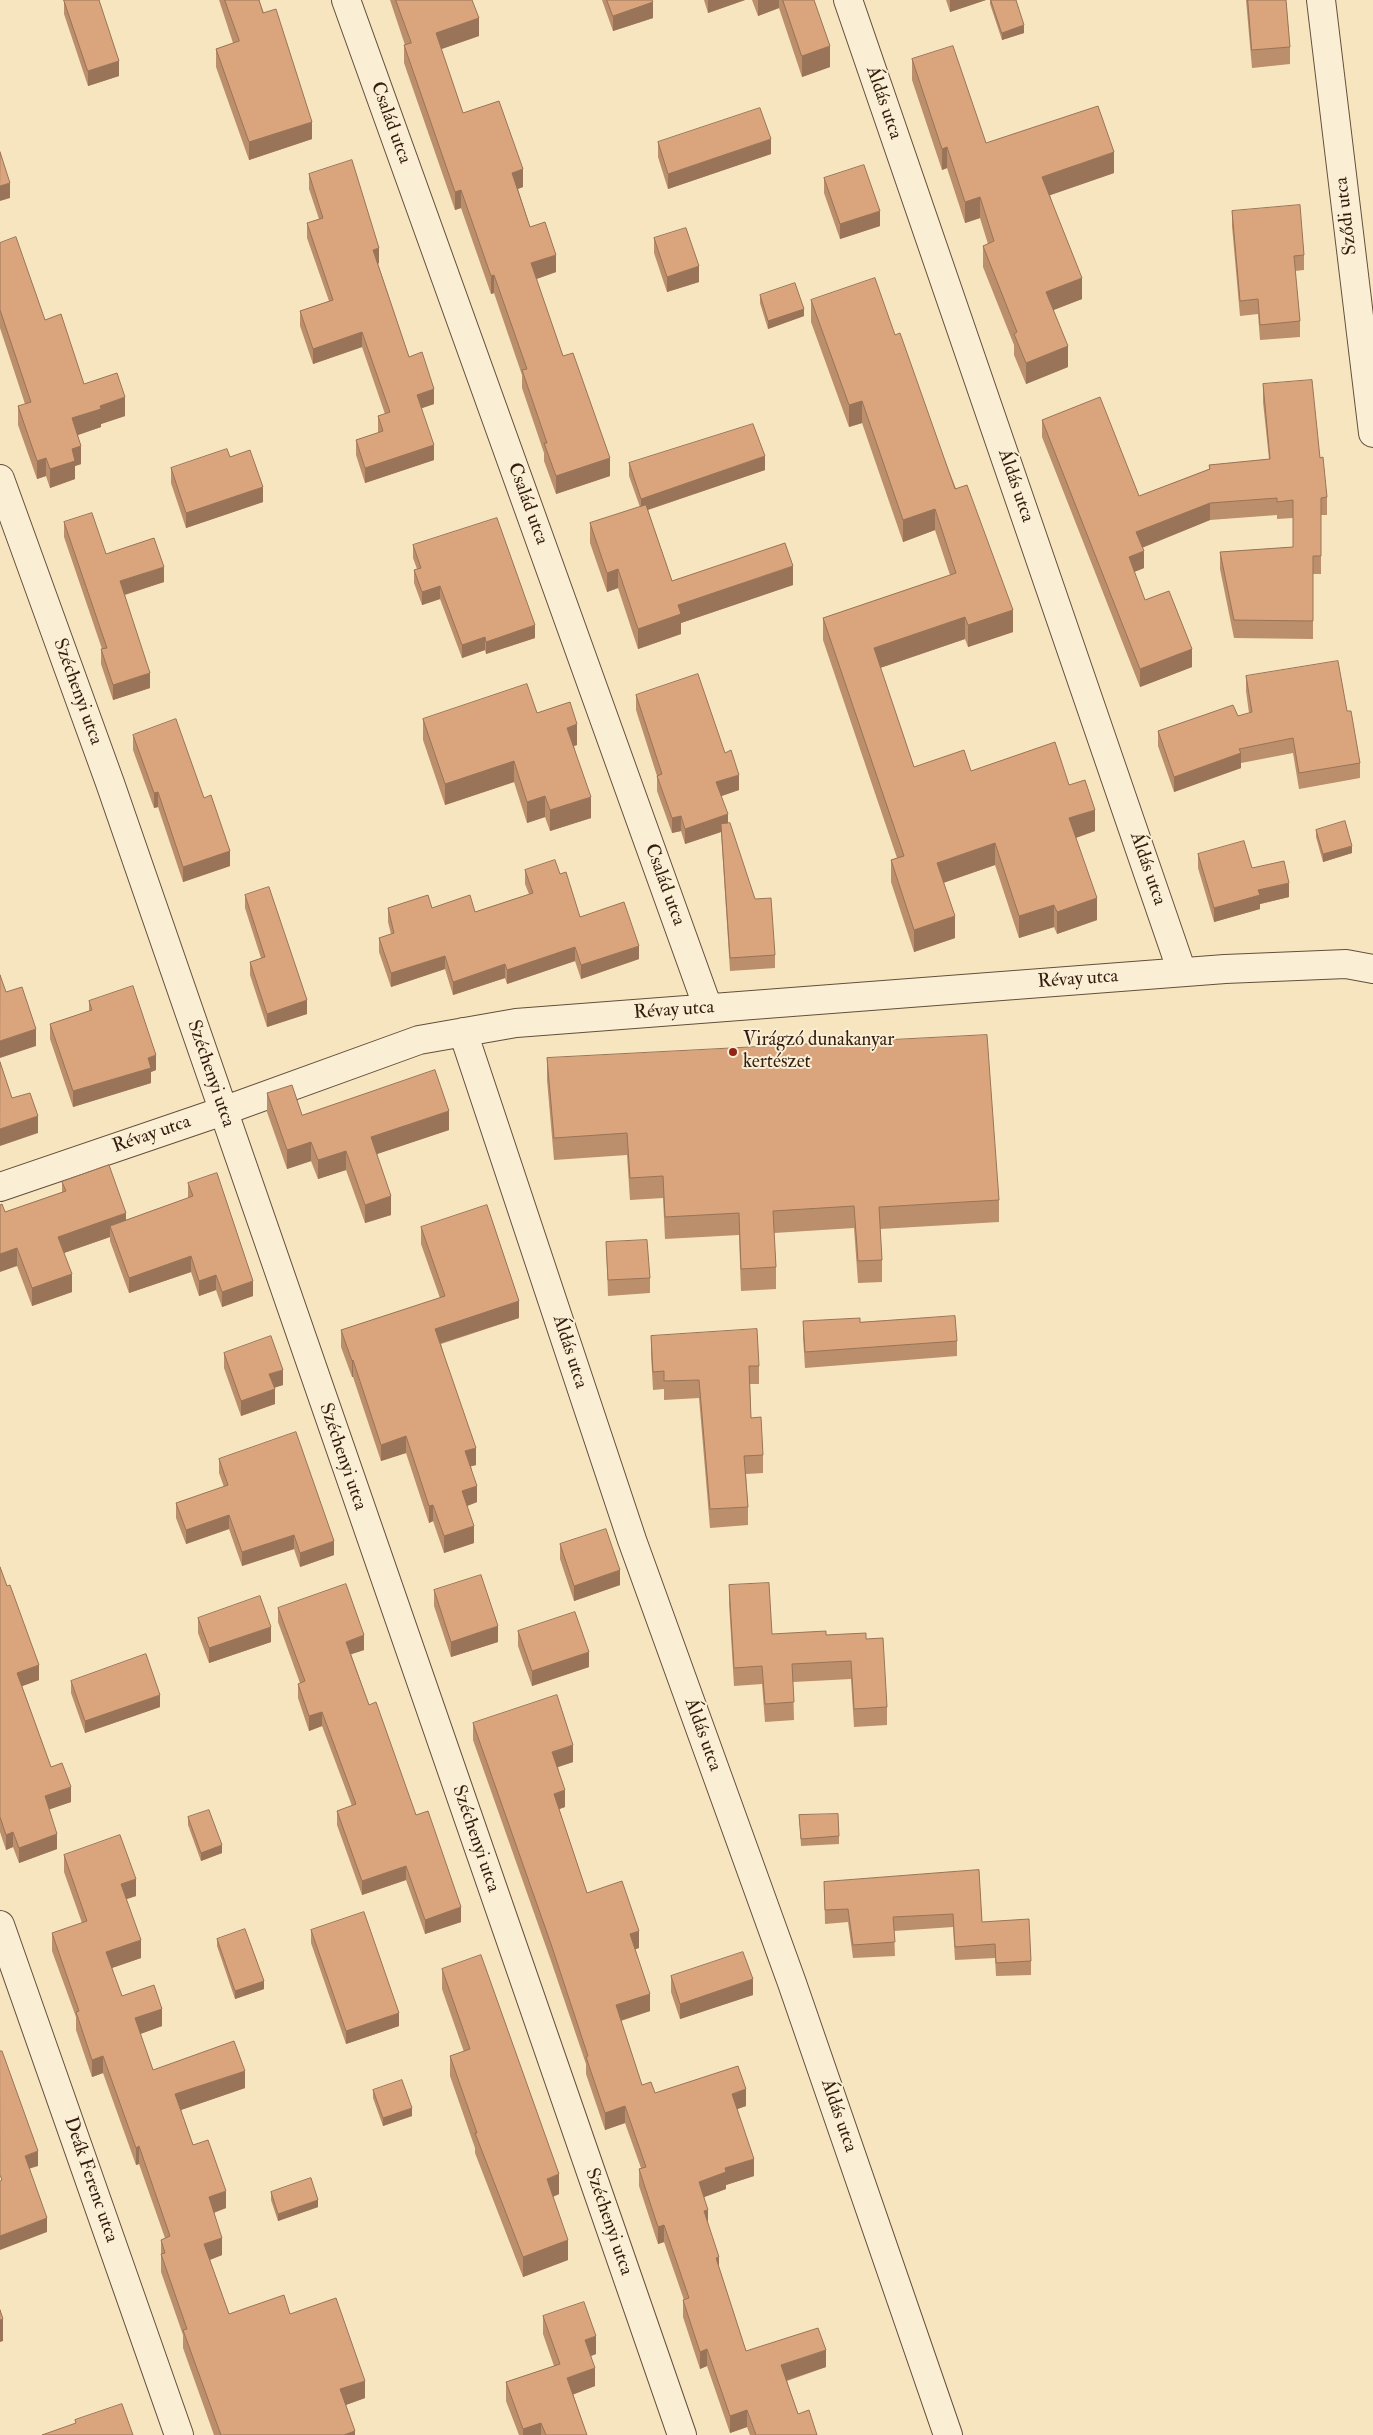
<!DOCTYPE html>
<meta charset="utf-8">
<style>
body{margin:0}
canvas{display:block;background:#f7e5bf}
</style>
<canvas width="1373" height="2435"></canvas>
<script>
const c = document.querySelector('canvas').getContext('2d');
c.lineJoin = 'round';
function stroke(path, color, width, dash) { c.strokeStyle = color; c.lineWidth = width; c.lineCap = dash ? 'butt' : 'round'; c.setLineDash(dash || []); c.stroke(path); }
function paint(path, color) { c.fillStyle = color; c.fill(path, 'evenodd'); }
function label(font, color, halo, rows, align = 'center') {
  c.font = font + ' "IM FELL Double Pica",serif'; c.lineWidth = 4; c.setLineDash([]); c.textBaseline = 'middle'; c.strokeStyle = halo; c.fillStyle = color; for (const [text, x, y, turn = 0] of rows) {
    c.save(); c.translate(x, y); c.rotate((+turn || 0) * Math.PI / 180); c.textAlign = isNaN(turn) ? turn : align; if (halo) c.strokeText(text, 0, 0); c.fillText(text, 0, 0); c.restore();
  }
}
const minor = new Path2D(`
 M346 0 708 1008
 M848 0 1182 972
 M1321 0 1373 433
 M0 479 110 783 682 2435
 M463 1032 632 1540 792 1983 948 2435
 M0 1187 223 1111 419 1040 516 1023 1225 969 1346 964 1373 969
 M0 1925 179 2435`);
stroke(minor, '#644f3b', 30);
stroke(minor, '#faeed5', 28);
paint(new Path2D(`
 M64 0H99L119 76 88 86 64 14Z
 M219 0H259L312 139 249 160 216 67V49L233 43Z
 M390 0H472L479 36 441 49 463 113 523 187 518 189 530 227 556 272 536 279 563 356 610 476 556 494 544 461V453L522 388V375L494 293 491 294 461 208 455 210 404 63V45H405Z
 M602 0H652L653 18 613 31Z
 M704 0H745L708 13Z
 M752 0H814L830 67 802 77 779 8 758 16Z
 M946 0H986L950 12Z
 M990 0H1016L1024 33 1002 40 990 4Z
 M1246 0H1286L1290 47V64L1252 68Z
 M912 59 986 143 1114 173 1050 195 1082 299 1053 310 1068 367 1026 384 1014 355V345L983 267V246L988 244 980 218 965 223 947 168 942 170 912 80Z
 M658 142 771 154 668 189 658 157Z
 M309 174 379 263 378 264 409 357 434 404 421 408 434 460 365 483 356 455V440L378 433V416L385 414 362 347 313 364 300 326V311L329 301 307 238V223L319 219 309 189Z
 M824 178 880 226 840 239 824 193Z
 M1232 211 1304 255V270L1295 271 1300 321V337L1260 340 1258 314 1240 316 1232 226Z
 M654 238 699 282 667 292 654 253Z
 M0 243 45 320 84 384 125 416 101 424V427L78 435 81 464 75 466V479L50 488 46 476 37 479 18 425V406L25 404 0 328Z
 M760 295 804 316 768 329 760 303Z
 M811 300 895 335 1013 632 968 647 965 639 880 668 914 767 971 771 1069 785 1095 831 1076 838 1097 920 1057 934 1054 927 1019 938 995 865 943 883 955 938 914 952 891 882V860L897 858 823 640V618L950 575 935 530 903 542 862 423 849 427 811 322Z
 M1263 384 1320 458 1327 497V515H1321V574H1313V639L1234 638 1220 569V552L1293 547V518L1277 519V515L1210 520 1142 548 1144 568 1134 572 1145 600 1192 667 1140 687 1042 437V420L1139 496 1209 469V465L1269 459 1263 402Z
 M230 457 263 502 186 528 171 483V468Z
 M629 463 765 470 648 510 672 581 793 585 681 623V634L638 649 618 588 607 592 590 543V523L640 507 629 476Z
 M64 522 106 554 164 582 125 595 150 688 113 700 101 664V649H102L64 537Z
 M413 545 535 638 486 654 485 650 462 658 440 599 422 605 414 583V570L417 569 413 558Z
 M1246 676 1347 711 1360 763V778L1299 789 1293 753 1241 763V768L1174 792 1158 746V731L1238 716 1249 713 1246 691Z
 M636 695 725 753 739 790 721 796 728 823 775 955V968L730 971 721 832 685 844 681 831 672 833 657 791V776L636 710Z
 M537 713 577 745 574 746 591 818 550 831 545 817 527 823 514 782 445 805 423 740V719Z
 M133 735 204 798 230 866 183 882 158 807 154 808 133 750Z
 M1316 830 1352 853 1323 862 1316 837Z
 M1198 854 1252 868 1289 897 1260 904V909L1214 922 1198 868Z
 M525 870 560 874 580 917 639 959 581 979 575 961 507 984 505 978 453 995 445 969 391 987 379 952V938L391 934 388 922V908H432L475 912 529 894 525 884Z
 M245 895 307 1014 267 1027 250 975V962L261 958 245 908Z
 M89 1001 156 1070 151 1072V1083L73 1107 50 1039V1024L89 1011Z
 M547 1058 999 1200V1222L880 1229 882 1260V1282L858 1283 854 1228 774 1233 776 1267V1289L741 1291 739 1235 665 1239 663 1198 630 1200 627 1155 554 1160 547 1080Z
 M267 1093 302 1115 449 1130 377 1154 391 1215 365 1223 346 1170 318 1179 311 1161 287 1169 267 1112Z
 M62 1182 126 1220 188 1198V1183L253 1296 222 1307 216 1290 199 1296 191 1272 129 1293 110 1241V1237L64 1253 72 1292 32 1306 17 1266 5 1212 62 1192Z
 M421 1227 519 1318 441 1344 476 1465 471 1466 477 1502 467 1506 474 1543 444 1553 433 1521 429 1523 406 1453 381 1461 353 1377H352L341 1347V1330L440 1298 421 1244Z
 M606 1242 650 1278V1293L608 1296Z
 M803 1321 860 1322 957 1341V1356L805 1368 803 1337Z
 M651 1336 759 1366V1384H750L751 1418 763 1455V1473L746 1474 748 1507V1525L710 1528 699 1398 664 1400V1389L653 1390 651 1354Z
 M224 1353 283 1385 274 1388 275 1404 241 1416 224 1368Z
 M219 1459 334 1555 300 1567 294 1549 242 1566 229 1529 186 1544 176 1518V1503L224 1487 219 1473Z
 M560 1544 620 1585 574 1601 560 1559Z
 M0 1567 39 1680 22 1686 51 1767 71 1802 49 1809 57 1849 19 1863 13 1847 6 1850 0 1832Z
 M729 1585 772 1634 826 1635 866 1639 887 1707V1725L854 1727 851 1679 793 1682 794 1720 765 1722 762 1684 734 1686 729 1603Z
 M434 1590 498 1642 451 1657 434 1606Z
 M278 1608 364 1650 351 1654 369 1705 461 1922 425 1934 406 1880 362 1895 337 1825V1811L352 1806 322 1726 309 1731 298 1698V1684L300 1683 278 1622Z
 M198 1618 271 1642 209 1663 198 1633Z
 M518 1631 589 1667 532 1686 518 1646Z
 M71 1681 160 1707 85 1733 71 1693Z
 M473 1723 573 1762 558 1767 565 1807 559 1809 587 1893 639 1948 635 1949 650 2011 621 2021 642 2085 655 2093 746 2106 737 2109 754 2176 726 2185V2189L704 2197 708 2224 719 2267 746 2351 826 2367 787 2381 798 2414 817 2435H750L747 2427 730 2433 707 2366 700 2369 683 2317V2300H684L664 2242 658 2244 639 2186V2169L641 2168 625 2123 605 2130 586 2074V2064L551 1961 473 1740Z
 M799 1815 839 1836V1844L801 1846Z
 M188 1817 222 1853 201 1861 188 1825Z
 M64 1855 136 1896 126 1899 141 1958 112 1968 122 1996 162 2026 140 2034 153 2070 245 2088 181 2110 193 2145 226 2208 214 2213 222 2255 210 2260 229 2314H290L365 2398 346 2405 355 2435H214L183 2348V2335L161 2272V2240L165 2238 139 2164 136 2165 103 2073 92 2077 76 2030V2017L52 1951V1933L82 1923 64 1872Z
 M979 1870 982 1922 1031 1961V1975L996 1976 995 1958 955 1960 953 1927 894 1931 895 1956 853 1958 848 1922 825 1924 824 1882Z
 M311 1930 399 2026 346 2044 311 1943Z
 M217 1939 264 1989 235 1999 217 1946Z
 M442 1969 559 2194 553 2197 568 2260 523 2277 475 2153V2148L450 2076V2056L464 2052 442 1989Z
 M671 1976 753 1995 680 2019 671 1992Z
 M373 2090 412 2116 383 2126 373 2098Z
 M271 2192 318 2207 278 2221 271 2200Z
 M543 2316 596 2354 591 2356 595 2386 573 2394 587 2435H519L506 2401V2382L554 2366 543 2334Z`), '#bb8e6c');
paint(new Path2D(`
 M708 0H745L708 13Z
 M758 0H779V8L758 16Z
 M950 0H986L950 12Z
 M653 2V18L613 31V16Z
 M479 18V36L436 51V33Z
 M1024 25V33L1002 40V33Z
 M830 46V67L802 77V56Z
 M119 61V76L88 86V71Z
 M312 122V139L249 160V142Z
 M771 139V154L668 189V174Z
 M947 147V168L942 170V149Z
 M1114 152V173L1042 198V177Z
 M523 169V187L512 191V173Z
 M10 183V198L0 201V186Z
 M461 190V208L455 210V192Z
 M980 197V218L965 223V202Z
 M880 211V226L840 239V224Z
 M379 248V263L373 265V250Z
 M556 255V272L531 281V263Z
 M699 266V282L667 292V277Z
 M494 275V293L491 294V276Z
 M1082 278V299L1046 313V292Z
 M804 309V316L768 329V321Z
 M362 332V347L313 364V349Z
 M1068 346V367L1026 384V363Z
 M434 389V404L417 410V395Z
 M125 397V416L101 424V427L72 437V418L100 406Z
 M862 401V423L849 427V405Z
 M434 445V460L365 483V468Z
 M81 446V464L75 466V479L50 488V469L72 449Z
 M765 456V470L641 512V499Z
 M46 458V476L37 479V461Z
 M610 458V476L556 494V476Z
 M263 487V502L186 528V513Z
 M1210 503V520L1136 550V532Z
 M935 509V530L903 542V520Z
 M1144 551V568L1129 574V557Z
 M793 566V585L681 623V634L638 649V629L678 605Z
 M164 567V582L120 596V581Z
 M618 569V588L607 592V573Z
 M440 586V599L422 605V592Z
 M1013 610V632L968 647V625Z
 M965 617V639L874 670V648Z
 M535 625V638L486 654V642Z
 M485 637V650L462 658V645Z
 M1192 649V667L1140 687V669Z
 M150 673V688L113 700V685Z
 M577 724V745L567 748V728Z
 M1241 753V768L1174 792V777Z
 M514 761V782L445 805V784Z
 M739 775V790L716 798V782Z
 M158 792V807L154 808V793Z
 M545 796V817L527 823V802Z
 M591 797V818L550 831V810Z
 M1095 810V831L1069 840V818Z
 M728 814V829L721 824V832L685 844V829Z
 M681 816V831L672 833V818Z
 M995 843V865L937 885V863Z
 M1352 846V853L1323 862V854Z
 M230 851V866L183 882V867Z
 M1289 883V897L1260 904V909L1214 922V908L1258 890Z
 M1097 898V920L1057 934V912Z
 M1054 905V927L1019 938V916Z
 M955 916V938L914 952V930Z
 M639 946V959L581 979V965Z
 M575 947V961L507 984V970Z
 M445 956V969L391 987V973Z
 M505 964V978L453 995V982Z
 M307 1000V1014L267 1027V1014Z
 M36 1029V1046L0 1058V1041Z
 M156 1055V1070L151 1072V1083L73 1107V1091L148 1058Z
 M449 1111V1130L371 1156V1137Z
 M38 1116V1133L0 1146V1129Z
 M311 1142V1161L287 1169V1150Z
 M346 1151V1170L318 1179V1160Z
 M391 1196V1215L365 1223V1205Z
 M126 1213V1231L110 1226V1237L58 1255V1237Z
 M17 1248V1266L0 1272V1254Z
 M191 1256V1272L129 1293V1278Z
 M72 1274V1292L32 1306V1288Z
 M216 1275V1290L199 1296V1281Z
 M253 1281V1296L222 1307V1292Z
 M519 1301V1318L435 1345V1329Z
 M353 1360V1377H352V1361Z
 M283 1370V1385L269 1389V1374Z
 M275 1389V1404L241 1416V1401Z
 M406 1436V1453L381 1461V1445Z
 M476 1448V1465L465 1468V1451Z
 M477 1486V1502L462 1508V1491Z
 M433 1505V1521L429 1523V1506Z
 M229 1515V1529L186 1544V1530Z
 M474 1526V1543L444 1553V1536Z
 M294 1535V1549L242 1566V1552Z
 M334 1541V1555L300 1567V1553Z
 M620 1570V1585L574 1601V1586Z
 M498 1626V1642L451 1657V1642Z
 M271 1627V1642L209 1663V1648Z
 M364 1635V1650L346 1656V1642Z
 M589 1652V1667L532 1686V1671Z
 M39 1665V1680L17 1688V1673Z
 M160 1695V1707L85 1733V1721Z
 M322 1712V1726L309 1731V1716Z
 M573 1745V1762L552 1769V1752Z
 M71 1787V1802L45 1811V1796Z
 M565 1790V1807L554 1811V1794Z
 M13 1832V1847L6 1850V1835Z
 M57 1834V1849L19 1863V1848Z
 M222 1845V1853L201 1861V1853Z
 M406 1866V1880L362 1895V1881Z
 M136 1879V1896L121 1901V1884Z
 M461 1907V1922L425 1934V1920Z
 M639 1931V1948L630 1951V1934Z
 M141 1940V1958L106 1970V1952Z
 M753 1979V1995L680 2019V2004Z
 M264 1981V1989L235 1999V1991Z
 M650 1994V2011L616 2022V2005Z
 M162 2009V2026L135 2036V2018Z
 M399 2013V2026L346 2044V2031Z
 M103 2056V2073L92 2077V2060Z
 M245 2071V2088L175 2112V2094Z
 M746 2089V2106L732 2111V2094Z
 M625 2106V2123L605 2130V2113Z
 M412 2108V2116L383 2126V2118Z
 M139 2146V2164L136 2165V2148Z
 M38 2151V2166L25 2170V2156Z
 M754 2159V2176L726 2185V2189L699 2199V2182L725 2168Z
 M559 2174V2194L547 2199V2179Z
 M226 2191V2208L209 2214V2197Z
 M318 2200V2207L278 2221V2214Z
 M708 2210V2227L704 2211Z
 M47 2218V2232L0 2250V2236Z
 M664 2225V2242L658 2244V2227Z
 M222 2238V2255L204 2262V2244Z
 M568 2240V2260L523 2277V2257Z
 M719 2257V2274L716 2258Z
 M3 2319V2341L0 2342V2320Z
 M596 2336V2354L585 2358V2340Z
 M707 2349V2366L700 2369V2352Z
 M826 2350V2367L781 2382V2365Z
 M595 2368V2386L567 2397V2378Z
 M365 2381V2398L340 2407V2389Z
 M747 2410V2427L730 2433V2416Z
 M541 2423V2435H523V2429Z
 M355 2431V2435H344Z`), '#997458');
const building = new Path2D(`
 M64 0H99L119 61 88 71Z
 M225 0H259L263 13 276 9 312 122 249 142 216 49 239 41Z
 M396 0H472L479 18 436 33 463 113 499 101 523 169 512 173 530 227 545 222 556 255 531 263 563 356 573 353 610 458 556 476 544 443H547L522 370 527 369 494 275 491 276 461 190 455 192 404 45 411 43Z
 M607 0H652L653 2 613 16Z
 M783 0H814L830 46 802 56Z
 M991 0H1016L1024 25 1002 33Z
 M1248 0H1286L1290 47 1252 50Z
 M953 46 986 143 1098 106 1114 152 1042 177 1082 278 1046 292 1068 346 1026 363 1014 334 1017 332 983 246 994 241 980 197 965 202 947 147 942 149 912 59Z
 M760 108 771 139 668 174 658 142Z
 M0 152 10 183 0 186Z
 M352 160 379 248 373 250 409 357 422 352 434 389 417 395 434 445 365 468 356 440 383 431 378 416 390 412 362 332 313 349 300 311 333 300 307 223 323 218 309 174Z
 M864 165 880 211 840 224 824 178Z
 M1300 205 1304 255 1294 256 1300 321 1260 325 1258 299 1240 301 1232 211Z
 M686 228 699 266 667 277 654 238Z
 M16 237 45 320 61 314 84 384 117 373 125 397 100 406 101 409 72 418 81 446 72 449 75 461 50 469 46 458 37 461 18 406 31 402 0 310V243Z
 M875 278 895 335 900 333 955 489 967 485 1013 610 968 625 965 617 874 648 914 767 964 750 971 771 1055 742 1069 785 1085 780 1095 810 1069 818 1097 898 1057 912 1054 905 1019 916 995 843 937 863 955 916 914 930 891 860 904 856 823 618 956 573 935 509 903 520 862 401 849 405 811 300Z
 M795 283 804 309 768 321 760 295Z
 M1312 380 1320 458 1323 457 1327 497 1321 498V556H1313V621L1234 620 1220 552 1293 547V500L1277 502V498L1210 503 1136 532 1144 551 1129 557 1145 600 1169 591 1192 649 1140 669 1042 420 1100 397 1139 496 1210 469 1209 465 1270 459 1263 384Z
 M753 424 765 456 641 499 629 463Z
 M227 449 230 457 250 450 263 487 186 513 171 468Z
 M646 505 672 581 785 543 793 566 678 605 681 614 638 629 618 569 607 573 590 523Z
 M92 513 106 554 154 538 164 567 120 581 150 673 113 685 101 649 107 648 64 522Z
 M497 518 535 625 486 642 485 637 462 645 440 586 422 592 414 570 421 568 413 545Z
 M1338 661 1347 711H1351L1360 763 1299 773 1293 738 1239 749 1241 753 1174 777 1158 731 1233 705 1238 716 1252 712 1246 676Z
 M698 674 725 753 731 750 739 775 716 782 728 814 685 829 681 816 672 818 657 776 662 774 636 695Z
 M527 684 537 713 570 702 577 724 567 728 591 797 550 810 545 796 527 802 514 761 445 784 423 719Z
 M176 719 204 798 211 795 230 851 183 867 158 792 154 793 133 735Z
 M1345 821 1352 846 1323 854 1316 830Z
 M730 823 755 899 771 898 775 955 730 958 721 824Z
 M1244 841 1252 868 1284 861 1289 883 1258 890 1260 895 1214 908 1198 854Z
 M555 860 560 874 566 872 580 917 624 902 639 946 581 965 575 947 507 970 505 964 453 982 445 956 391 973 379 938 394 933 388 908 428 895 432 908 470 895 475 912 533 893 525 870Z
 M269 887 307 1000 267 1014 250 962 265 957 245 895Z
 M0 975 6 992 22 987 36 1029 0 1041Z
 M133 986 156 1055 148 1058 151 1068 73 1091 50 1024 92 1010 89 1001Z
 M987 1035 999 1200 879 1207 882 1260 858 1261 854 1206 773 1211 776 1267 741 1269 739 1213 665 1217 663 1176 630 1178 627 1133 554 1138 547 1058Z
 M0 1062 12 1098 30 1093 38 1116 0 1129Z
 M435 1070 449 1111 371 1137 391 1196 365 1205 346 1151 318 1160 311 1142 287 1150 267 1093 292 1085 302 1115Z
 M109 1165 126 1213 58 1237 72 1274 32 1288 17 1248 0 1254V1205L2 1204 5 1212 66 1191 62 1182Z
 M217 1173 253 1281 222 1292 216 1275 199 1281 191 1256 129 1278 110 1226 193 1196 188 1183Z
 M487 1205 519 1301 435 1329 476 1448 465 1451 477 1486 462 1491 474 1526 444 1536 433 1505 429 1506 406 1436 381 1445 353 1360 352 1361 341 1330 445 1296 421 1227Z
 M647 1240 650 1278 608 1280 606 1242Z
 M955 1316 957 1341 805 1352 803 1321 860 1318V1322Z
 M757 1329 759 1366H749L751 1418 761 1417 763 1455 744 1456 748 1507 710 1509 699 1380 664 1381V1371L653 1372 651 1336Z
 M271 1336 283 1370 269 1374 275 1389 241 1401 224 1353Z
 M296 1432 334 1541 300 1553 294 1535 242 1552 229 1515 186 1530 176 1503 228 1485 219 1459Z
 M606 1529 620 1570 574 1586 560 1544Z
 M0 1567 7 1586 10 1585 39 1665 17 1673 51 1767 62 1763 71 1787 45 1796 57 1834 19 1848 13 1832 6 1835 0 1817Z
 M481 1575 498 1626 451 1642 434 1590Z
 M769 1583 772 1634 826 1631V1635L866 1633V1639L883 1638 887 1707 854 1709 851 1661 792 1664 794 1702 765 1704 762 1666 734 1668 729 1585Z
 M346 1584 364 1635 346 1642 369 1705 376 1702 416 1815 428 1811 461 1907 425 1920 406 1866 362 1881 337 1811 356 1804 322 1712 309 1716 298 1684 305 1681 278 1608Z
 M260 1596 271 1627 209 1648 198 1618Z
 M575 1612 589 1652 532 1671 518 1631Z
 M146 1654 160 1695 85 1721 71 1681Z
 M557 1695 573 1745 552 1752 565 1790 554 1794 587 1893 622 1881 639 1931 630 1934 650 1994 616 2005 642 2085 651 2082 655 2093 738 2066 746 2089 732 2094 754 2159 725 2168 726 2172 699 2182 708 2210 704 2211 719 2257 716 2258 746 2351 818 2328 826 2350 781 2365 798 2414 809 2410 817 2435H756L747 2410 730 2416 707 2349 700 2352 683 2300 689 2298 664 2225 658 2227 639 2169 646 2167 625 2106 605 2113 586 2057 588 2056 551 1944 473 1723Z
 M209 1810 222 1845 201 1853 188 1817Z
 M838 1814 839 1836 801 1839 799 1815Z
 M120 1835 136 1879 121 1884 141 1940 106 1952 122 1996 154 1985 162 2009 135 2018 153 2070 234 2041 245 2071 175 2094 193 2145 208 2140 226 2191 209 2197 222 2238 204 2244 229 2314 284 2295 290 2314 336 2298 365 2381 340 2389 355 2431 344 2435H221L183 2330 187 2329 161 2254 165 2253 161 2240 170 2236 139 2146 136 2148 103 2056 92 2060 76 2012 79 2011 52 1933 87 1921 64 1855Z
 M979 1870 982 1922 1029 1919 1031 1961 996 1963 995 1944 955 1947 953 1914 893 1917 895 1942 853 1945 848 1909 825 1910 824 1882Z
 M364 1912 399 2013 346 2031 311 1930Z
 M245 1929 264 1981 235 1991 217 1939Z
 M743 1952 753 1979 680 2004 671 1976Z
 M481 1955 559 2174 547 2179 568 2240 523 2257 475 2133H477L450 2056 470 2049 442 1969Z
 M0 2051H2L38 2151 25 2156 47 2218 0 2236V2181L2 2180 0 2175Z
 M402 2080 412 2108 383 2118 373 2090Z
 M311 2178 318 2200 278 2214 271 2192Z
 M584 2302 596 2336 585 2340 595 2368 567 2378 587 2435H546L541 2423 523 2429 506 2382 560 2364 543 2316Z
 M0 2310 3 2319 0 2320Z
 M122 2404 133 2435H42L76 2423 75 2420Z`);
paint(building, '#daa57d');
stroke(building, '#997458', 1);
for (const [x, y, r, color] of [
 [733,1052,5,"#8f2418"]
]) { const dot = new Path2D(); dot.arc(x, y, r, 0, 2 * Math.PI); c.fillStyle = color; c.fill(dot); stroke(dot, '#faeed5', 2); }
label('19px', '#331d0f', '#faeed5', [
 ["Áldás utca",883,103,71],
 ["Család utca",390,123,70],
 ["Sződi utca",1347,216,-97],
 ["Áldás utca",1015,486,71],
 ["Család utca",527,504,70],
 ["Széchenyi utca",77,692,70],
 ["Áldás utca",1147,869,71],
 ["Család utca",664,885,70],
 ["Révay utca",1078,980,-4],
 ["Révay utca",674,1011,-4],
 ["Széchenyi utca",210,1074,71],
 ["Révay utca",152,1135,-19],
 ["Áldás utca",569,1352,72],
 ["Széchenyi utca",342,1457,71],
 ["Áldás utca",702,1735,70],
 ["Széchenyi utca",475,1839,71],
 ["Áldás utca",838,2116,71],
 ["Deák Ferenc utca",90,2180,71],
 ["Széchenyi utca",608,2222,71]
]);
label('19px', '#331d0f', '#faeed5', [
 ["Virágzó dunakanyar",743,1041],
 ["kertészet",743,1063]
], 'left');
</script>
